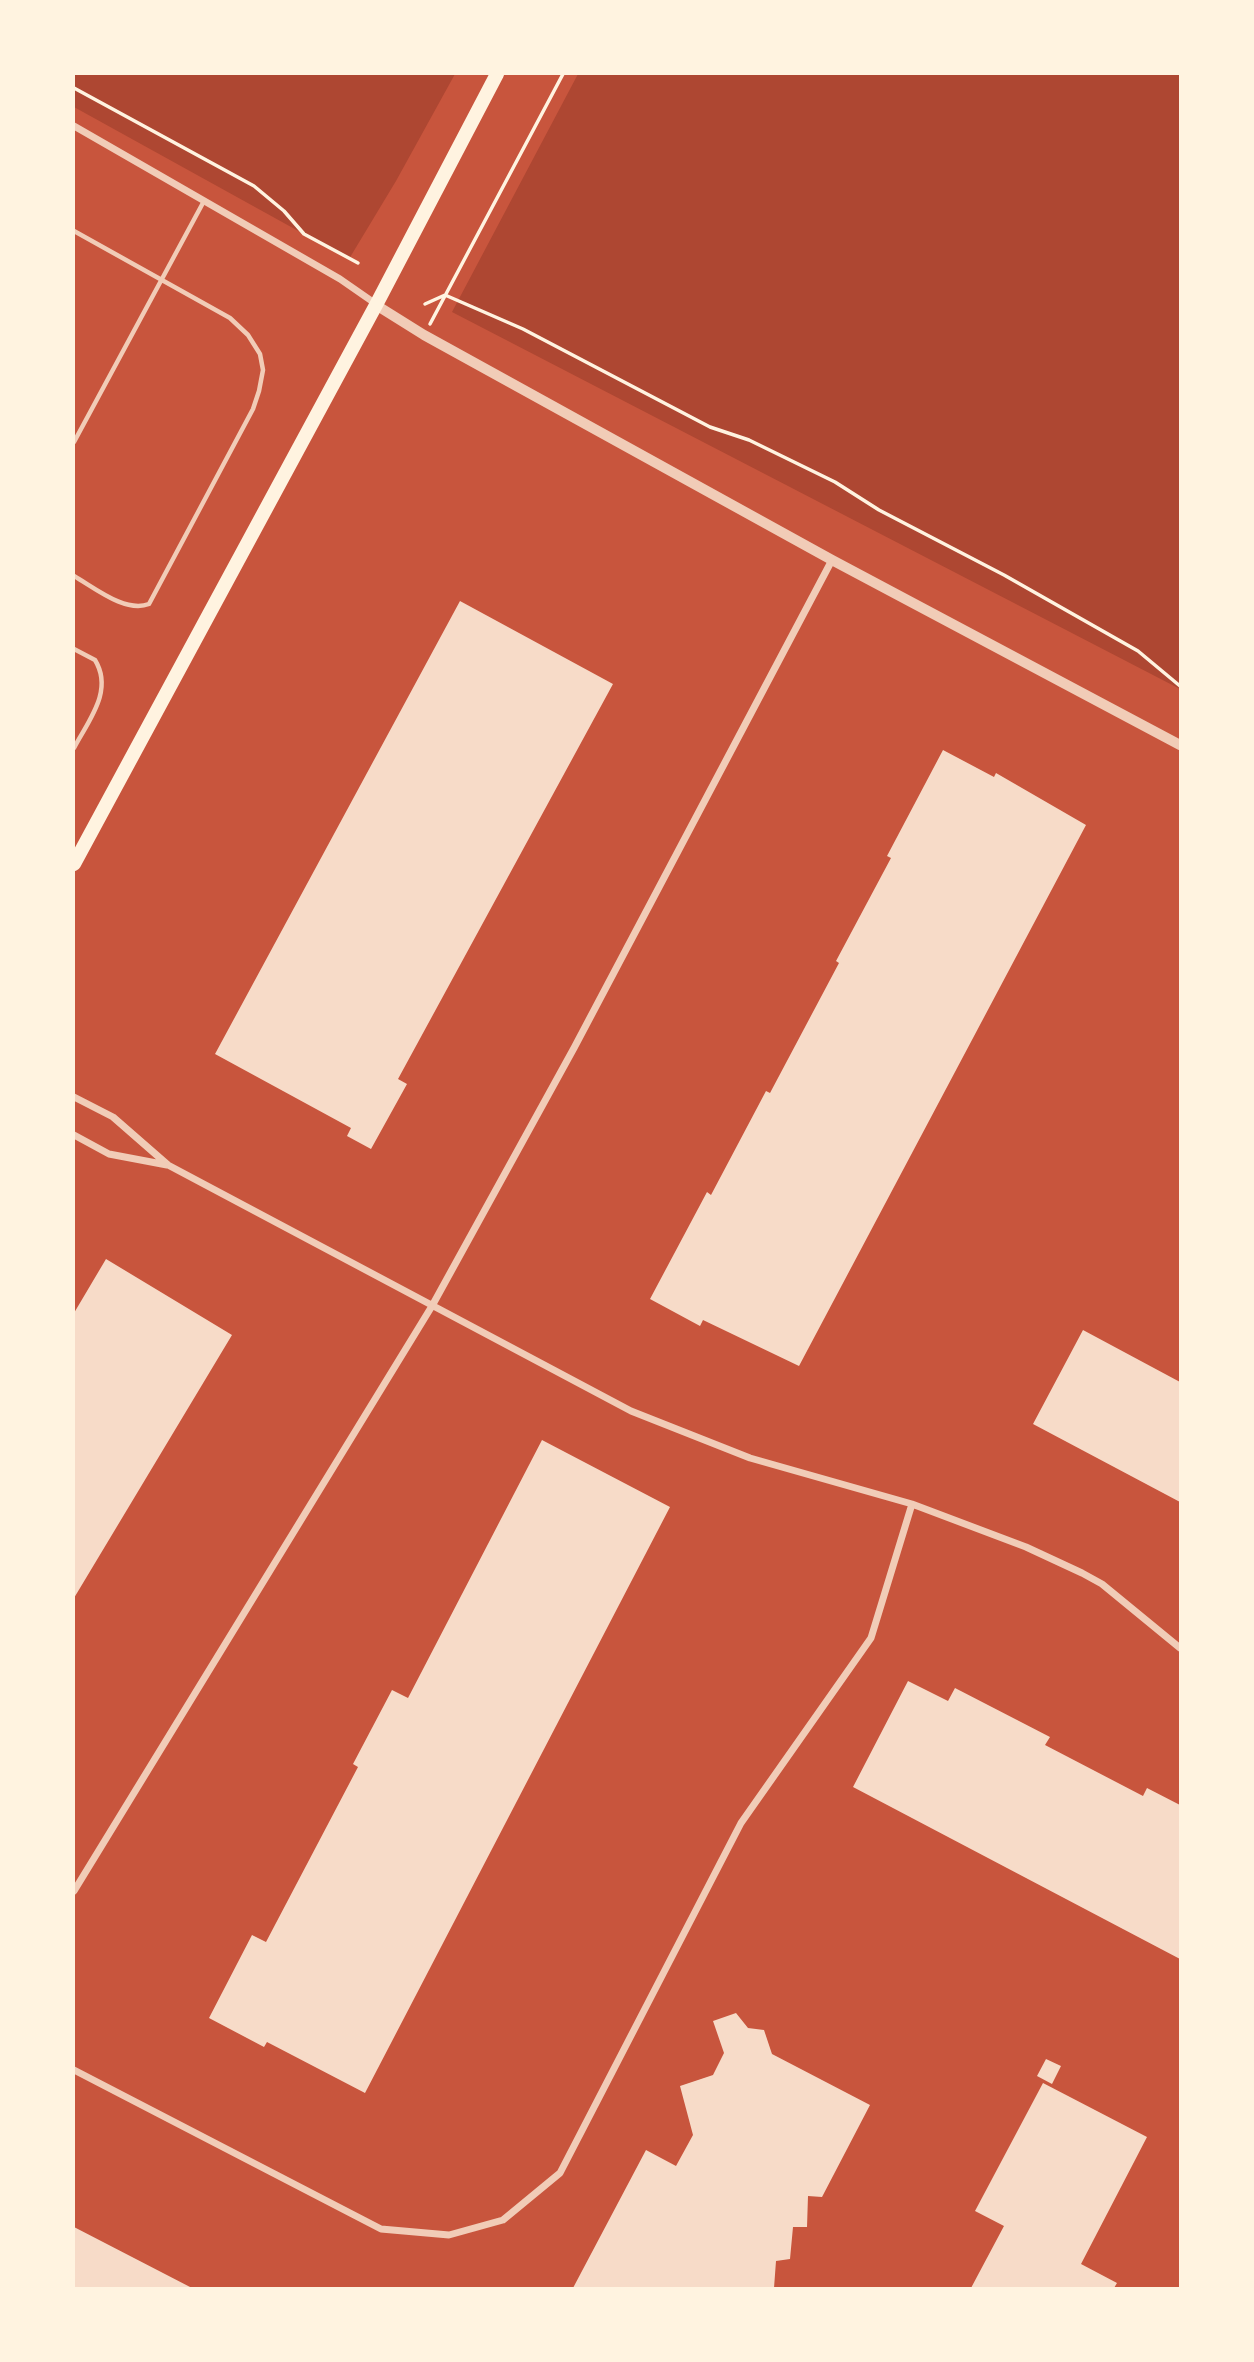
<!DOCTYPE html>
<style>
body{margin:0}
#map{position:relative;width:1254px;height:2362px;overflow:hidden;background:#c8553d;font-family:"Archivo Narrow",sans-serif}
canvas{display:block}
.frame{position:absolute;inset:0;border:75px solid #fff3e0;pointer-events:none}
</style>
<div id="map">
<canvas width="1254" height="2362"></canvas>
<div class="frame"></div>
</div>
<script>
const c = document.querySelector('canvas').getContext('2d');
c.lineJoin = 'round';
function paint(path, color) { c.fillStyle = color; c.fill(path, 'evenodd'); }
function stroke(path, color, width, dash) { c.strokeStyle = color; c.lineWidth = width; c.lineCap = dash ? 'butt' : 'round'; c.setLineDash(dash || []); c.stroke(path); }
paint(new Path2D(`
 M74 74H455L396 181 349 259 74 107Z
 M578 74H1180V689L452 312Z`), '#ae4732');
paint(new Path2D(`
 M460 601 613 684 398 1079 407 1084 371 1149 347 1136 351 1128 215 1054Z
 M943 750 994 777 996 773 1086 825 799 1366 703 1320 700 1326 650 1299 707 1192 711 1195 766 1091 770 1093 839 963 836 961 891 858 887 856Z
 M106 1259 232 1335 74 1598V1313Z
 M1083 1330 1180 1382V1502L1033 1424Z
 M542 1440 670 1507 365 2093 267 2042 264 2047 209 2018 252 1935 266 1942 358 1767 353 1764 392 1690 408 1698Z
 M908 1681 948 1701 955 1688 1050 1737 1045 1745 1143 1796 1147 1788 1180 1805V1959L853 1787Z
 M736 2013 748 2028 764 2030 772 2054 870 2105 822 2197 808 2196 807 2227H793L790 2259 776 2261 774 2288H573L646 2150 676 2166 693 2135 680 2086 713 2075 724 2053 713 2021Z
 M1046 2059 1061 2066 1052 2084 1037 2076Z
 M1043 2083 1147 2137 1081 2264 1117 2283 1114 2288H971L1004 2226 975 2211Z
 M74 2227 192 2288H74Z`), '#f7dbc8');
stroke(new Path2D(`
 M74 88 254 186 284 211 304 234 358 263
 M425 304 445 295 523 329 710 427 749 440 835 482 879 510 1004 575 1138 651 1180 686
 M430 324 563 74`), '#fff3e0', 3.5);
stroke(new Path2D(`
 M74 231 230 318 248 335 260 354 263 370 259 391 253 409 149 604C125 613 95 588 74 576
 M74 442 204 201
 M74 649 95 660C114 691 88 721 74 748`), '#f1ccb7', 4.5);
stroke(new Path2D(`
 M74 126 340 279 376 304
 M74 1097 113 1117 168 1165 631 1411 750 1458 912 1504 1026 1547 1082 1573 1102 1584 1180 1648
 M74 1135 109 1154 167 1165
 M74 1891 432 1306 574 1048 832 560
 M74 2070 381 2229 449 2235 503 2220 560 2173 741 1823 871 1638 912 1504`), '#f1ccb7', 7);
stroke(new Path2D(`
 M376 305 424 335 832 560 1180 745`), '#f1ccb7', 10);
stroke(new Path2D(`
 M74 864 376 305 497 74`), '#fff3e0', 14);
</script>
